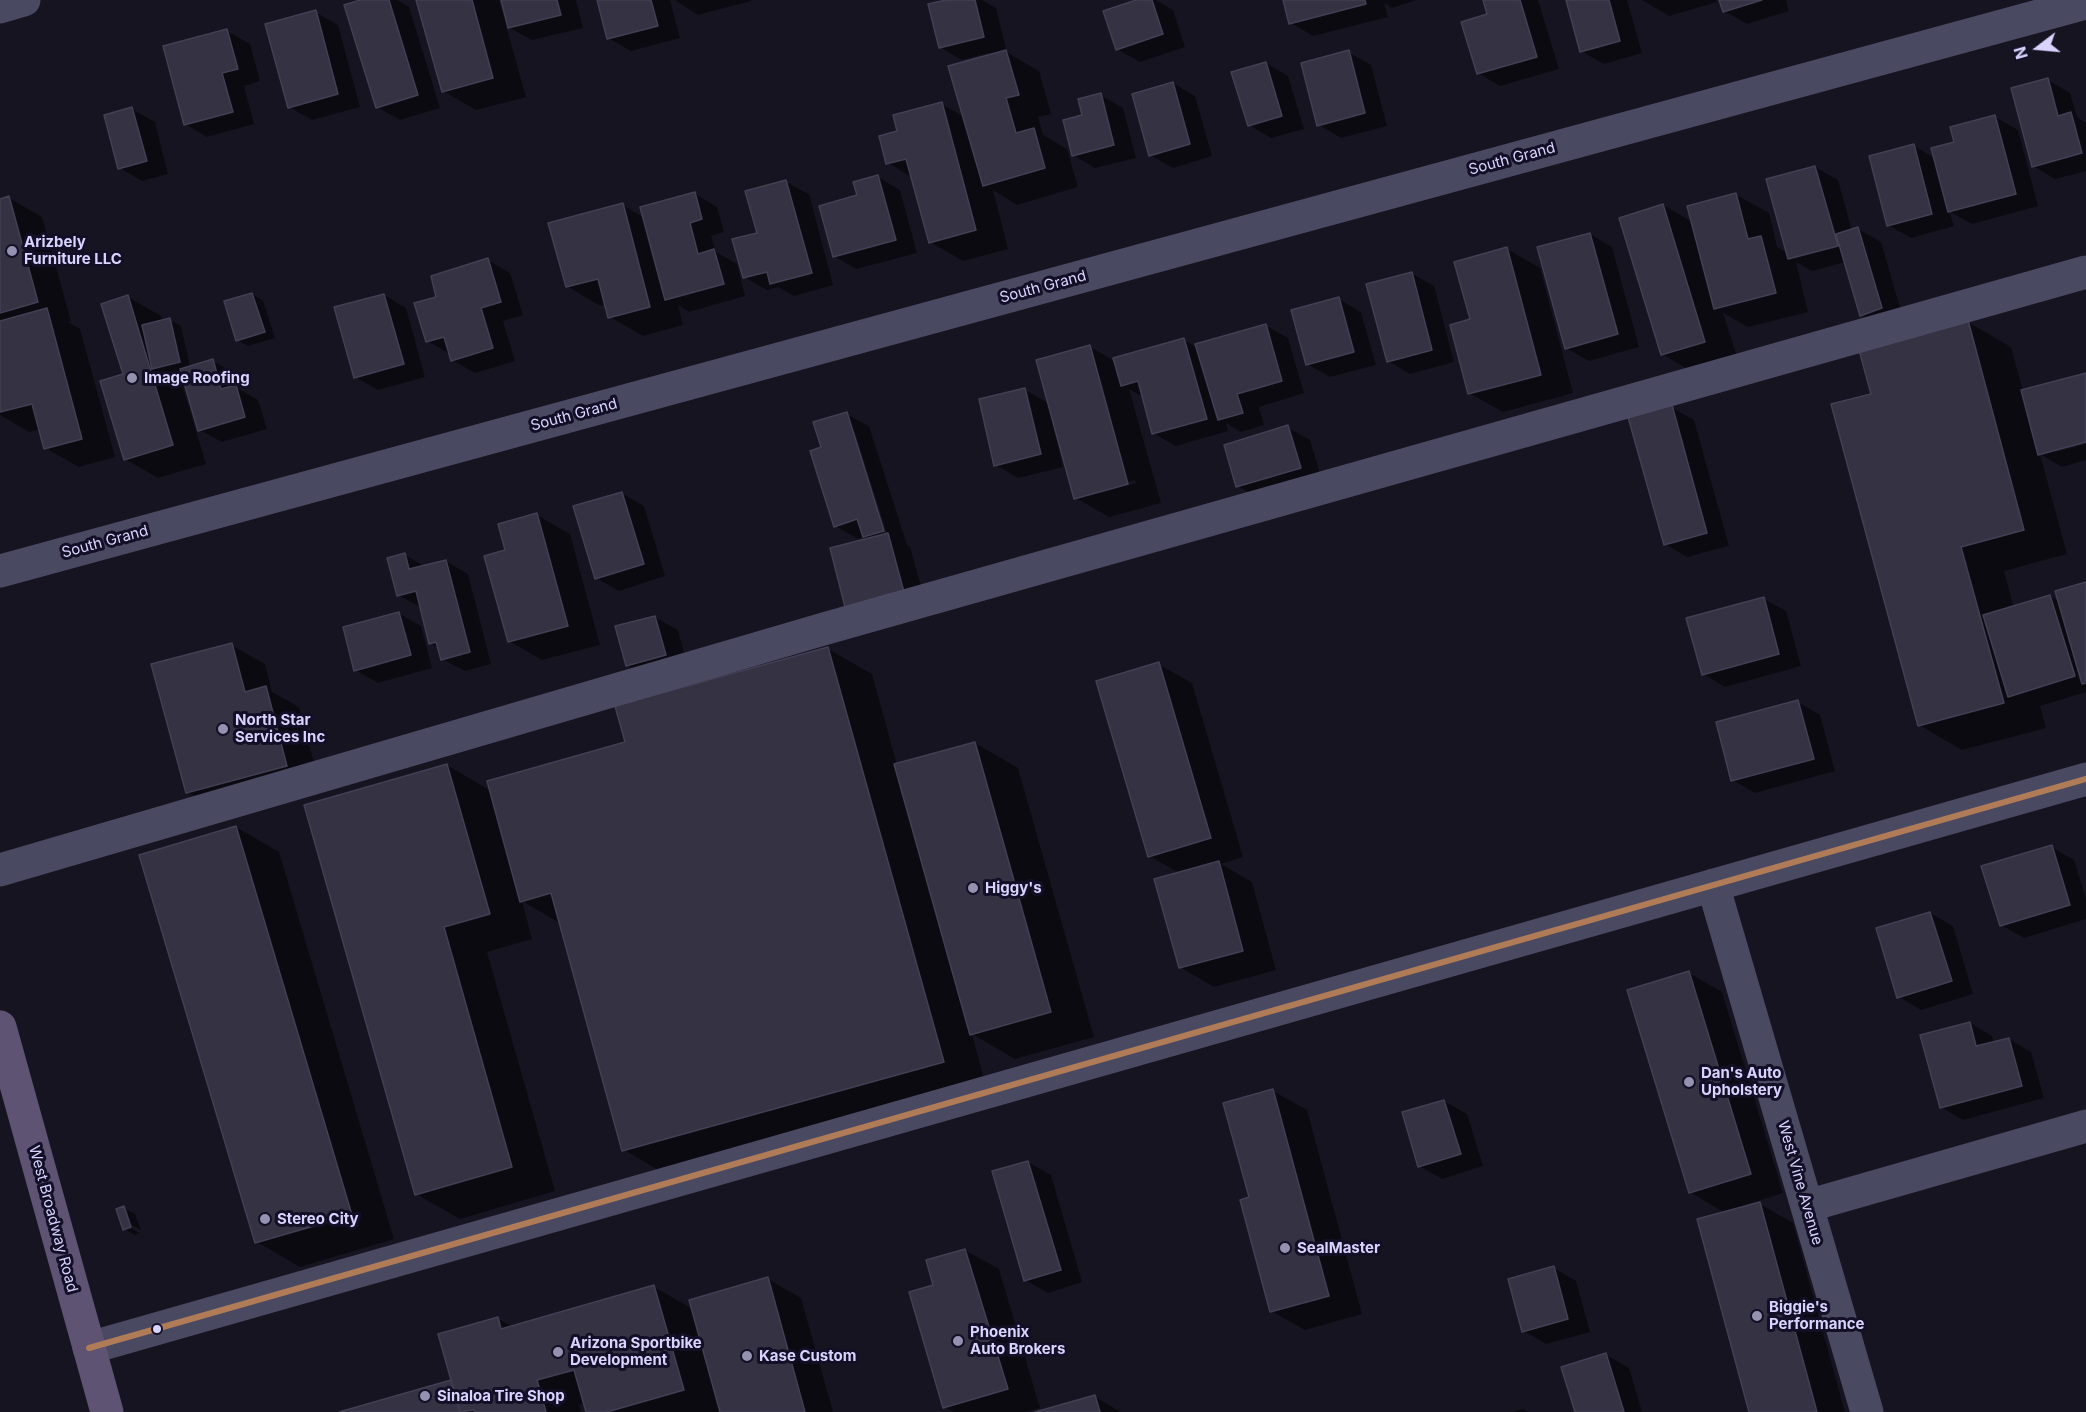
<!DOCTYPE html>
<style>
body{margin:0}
#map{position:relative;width:2086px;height:1412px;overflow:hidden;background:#161421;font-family:Inter,sans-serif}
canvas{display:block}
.north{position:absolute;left:2008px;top:18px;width:60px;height:60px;-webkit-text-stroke:4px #130f26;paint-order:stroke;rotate:254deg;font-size:16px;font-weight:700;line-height:24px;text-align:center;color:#d9d4ff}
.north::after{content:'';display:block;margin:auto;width:21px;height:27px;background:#d9d4ff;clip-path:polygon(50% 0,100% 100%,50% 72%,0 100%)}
</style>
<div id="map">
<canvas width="2086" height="1412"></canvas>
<div class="north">N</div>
</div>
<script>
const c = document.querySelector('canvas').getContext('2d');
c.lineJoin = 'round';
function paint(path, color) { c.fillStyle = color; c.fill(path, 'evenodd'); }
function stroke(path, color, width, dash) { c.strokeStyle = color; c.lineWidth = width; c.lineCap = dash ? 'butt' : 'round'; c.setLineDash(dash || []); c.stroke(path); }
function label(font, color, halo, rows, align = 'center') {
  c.font = font + ' Inter,sans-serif'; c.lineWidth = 6; c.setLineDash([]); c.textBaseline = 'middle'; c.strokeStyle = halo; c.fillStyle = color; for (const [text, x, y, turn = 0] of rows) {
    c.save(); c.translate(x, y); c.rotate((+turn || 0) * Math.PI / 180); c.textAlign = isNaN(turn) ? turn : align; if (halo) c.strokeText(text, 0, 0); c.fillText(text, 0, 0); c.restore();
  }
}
paint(new Path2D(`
 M365 0H397L409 7 440 108 400 120 377 107Z
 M418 0H499L504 16 507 15 503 0H576L583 28 532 40 506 26 526 97 476 110 443 91Z
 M598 0H670L680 38 631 51 608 38Z
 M675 0H751V1L698 15Z
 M952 0H982L996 8 1006 49 1003 50 1039 71 1051 114 1038 117 1043 135 1067 149 1078 187 1017 205 993 190 1008 249 963 261 930 242 913 178 888 163 899 132 941 104 965 117 990 56 989 53 962 60 940 47Z
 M1141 0H1156L1173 10 1185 47 1140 62 1117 49Z
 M1285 0H1417L1392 8 1384 3 1388 17 1313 36 1291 23Z
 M1485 0H1538L1559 69 1500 86 1478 73 1489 15Z
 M1568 0H1627L1642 53 1604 64 1581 51Z
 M1642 0H1716L1717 2 1669 16Z
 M1721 0H1786L1789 11 1747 24 1724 11Z
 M315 12 338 25 360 107 312 120 289 107Z
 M227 31 250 44 260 81 244 86 254 124 207 137 185 124Z
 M1348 52 1371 65 1387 126 1341 138 1319 125Z
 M1266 63 1288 76 1304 129 1271 138 1249 125Z
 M2048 80 2070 93 2077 117 2086 123V171L2055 179 2033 166Z
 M1173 83 1195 96 1212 156 1173 168 1150 155Z
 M1100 95 1123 108 1136 158 1095 168 1073 155 1084 116Z
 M132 109 155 122 168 174 142 181 120 168Z
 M1995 117 2018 130 2038 206 1972 224 1949 211 1954 226 1911 238 1888 225 1914 146 1936 159Z
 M1815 167 1838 180 1852 231 1858 229 1881 242 1904 321 1883 328 1861 315 1845 262 1812 271 1796 262 1808 312 1748 327 1723 313 1738 360 1696 374 1662 354 1663 205 1693 222 1735 194 1769 213 1777 247 1788 253Z
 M878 177 900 190 917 253 856 269 834 256Z
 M786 182 809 194 833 285 794 296 778 287 767 290 744 277 758 234Z
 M695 194 717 207 724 232 711 236 716 252 737 264 745 296 689 312 678 305 683 325 643 336 610 317 606 304 600 306 567 286 622 205 645 218Z
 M9 198 42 217 71 321 68 322 80 329 115 457 79 467 45 448 40 429 29 432 0 415V200Z
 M1590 234 1612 247 1639 347 1589 361 1566 348Z
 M1507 249 1540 268 1573 393 1503 412 1469 393 1471 320Z
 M488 260 510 273 523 315 503 321 515 361 475 373 452 360 450 354 427 341Z
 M1411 273 1434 286 1454 362 1410 374 1388 361Z
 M252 294 263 301 275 338 248 346 237 340Z
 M384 295 406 308 425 377 378 390 355 377Z
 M128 297 161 316 163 322 170 320 181 326 190 367 213 361 235 374 239 389 258 400 267 429 222 442 199 430 182 370 178 371 206 464 158 478 125 459V375Z
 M1339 299 1361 312 1376 365 1330 377 1307 364Z
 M1968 322 2011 347 2023 391 2086 374V440L2055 449V452L2086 444V460L2062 467 2040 454 2067 554 2004 571 2014 608 2050 596 2059 601 2086 584V692L2040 706 2046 728 1962 750 1919 725 1872 395Z
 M1265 325 1288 338 1304 393 1259 407 1264 425 1241 432 1226 423 1228 431 1176 446 1153 433 1143 397 1129 389 1161 503 1109 517 1076 498 1056 428 1054 429 1063 467 1018 478 996 465 1025 390 1050 404 1089 346 1116 362 1184 340 1198 348ZM1135 480 1136 483 1100 493V490Z
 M1671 407 1694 420 1729 546 1687 557 1665 544Z
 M846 414 869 426 907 545 910 547 926 604 869 619V539L864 536 858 539 835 526ZM851 430H854L888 537 885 538Z
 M1287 427 1310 440 1322 480 1260 499 1238 486Z
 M621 493 644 506 665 576 619 591 596 578Z
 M537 515 570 534 600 645 542 660 509 641 507 551Z
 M405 555 425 567 446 561 468 574 491 664 465 671 442 659 439 648 430 643 422 608 398 595Z
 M1764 599 1786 611 1801 666 1725 687 1703 674Z
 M398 613 421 626 432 668 378 683 355 670Z
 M655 617 678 630 688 668 650 678 627 665Z
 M231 645 265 664 272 692 299 707 320 785 220 811 187 792Z
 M828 649 872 674 897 765 975 743 1018 768 1094 1037 1015 1059 972 1034 986 1086 667 1175 624 1150 561 924 522 901 532 939 487 952 555 1191 460 1219 416 1194 447 765 491 791 627 743Z
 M1158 664 1192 683 1243 857 1221 864 1252 882 1276 970 1214 987 1180 967 1179 873 1149 856Z
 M1798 702 1820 715 1835 771 1755 793 1732 780Z
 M236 827 279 852 394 1239 300 1267 257 1242Z
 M2052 847 2074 860 2086 898V919L2024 938 2001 925Z
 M1930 913 1953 926 1973 994 1921 1010 1899 997Z
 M1689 973 1722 992 1783 1193 1749 1204V1206L1760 1204 1793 1223 1845 1412H1751L1725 1213 1690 1192Z
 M1970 1023 1992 1036 1994 1043 2009 1039 2031 1052 2044 1098 1963 1120 1941 1107Z
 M1273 1091 1307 1110 1362 1314 1305 1330 1271 1311Z
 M1444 1101 1467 1114 1483 1166 1442 1179 1419 1166Z
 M1028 1162 1051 1175 1082 1282 1048 1293 1025 1280Z
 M124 1208 135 1214 141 1230 130 1224V1228L140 1233 135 1235 124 1229Z
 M965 1250 999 1269 1040 1408 1026 1412H953L945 1407 935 1286Z
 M1554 1268 1576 1281 1590 1332 1546 1344 1524 1331Z
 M768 1279 801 1298 833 1412H588L585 1403 579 1405 581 1412H344L453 1381 497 1318 513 1327 654 1287 693 1309Z
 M1606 1355 1629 1368 1642 1412H1576Z
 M1095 1397 1121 1412H1041Z
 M1523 1409 1529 1412H1512Z`), '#0007');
const building = new Path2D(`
 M360 0H389L418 95 376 108 344 5Z
 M416 0H472L493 78 442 92Z
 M501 0H557L561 15 508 28Z
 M597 0H651L658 26 607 39Z
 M946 0H975L984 37 939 48 928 4Z
 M1136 0H1152L1163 34 1116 50 1103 11Z
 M1283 0H1365L1366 4 1289 24Z
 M1483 0H1520L1537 57 1477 74 1461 22 1487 14Z
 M1566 0H1609L1620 41 1580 52Z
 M1719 0H1762L1723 12Z
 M316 10 338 94 288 108 265 24Z
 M227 29 238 69 222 73 233 112 184 125 163 46Z
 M1006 50 1019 95 1006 98 1016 133 1034 128 1045 168 983 186 948 66Z
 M1349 50 1365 113 1317 126 1301 63Z
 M1266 62 1282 116 1248 126 1231 72Z
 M2048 78 2058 116 2071 112 2082 153 2032 167 2011 88Z
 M1173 82 1190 144 1149 156 1132 94Z
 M1101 93 1114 145 1072 156 1063 120 1082 115 1078 99Z
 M942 102 976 230 929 243 906 159 886 164 879 136 897 131 893 115Z
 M132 107 147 161 118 169 104 115Z
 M1995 115 2016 194 1948 212 1931 148 1954 142 1950 127Z
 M1914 144 1932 214 1887 226 1869 156Z
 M1815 166 1838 246 1788 259 1766 179Z
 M878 175 896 240 833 257 819 206 857 195 853 182Z
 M786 180 812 273 770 284 767 272 743 278 732 239 757 233 745 191Z
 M695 192 702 219 690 223 698 254 714 249 724 284 665 300 640 207Z
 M1736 193 1748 239 1761 236 1776 293 1714 309 1687 206Z
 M9 196 38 302 0 313V199Z
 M623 203 650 307 608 318 598 279 566 287 548 223Z
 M1663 204 1705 342 1661 355 1619 218Z
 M1858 227 1882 308 1860 316 1836 234Z
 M1590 233 1618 334 1565 349 1537 247Z
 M1507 247 1541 375 1468 394 1450 325 1470 319 1454 262Z
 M488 258 501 302 481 308 493 348 451 361 444 337 426 342 414 303 436 297 431 276Z
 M1412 272 1432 350 1387 362 1366 284Z
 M252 293 265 332 236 341 224 301Z
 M384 294 404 364 354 378 334 307Z
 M128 295 173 445 124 460 100 381 123 374 101 304Z
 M1339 297 1354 352 1306 365 1291 310Z
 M47 308 82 439 44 449 32 404 0 412V321Z
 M170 318 180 362 152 369 142 325Z
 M1968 320 2024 530 1961 547 2004 703 1918 726 1831 404 1871 394 1859 350Z
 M1266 324 1282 381 1237 394 1243 413 1218 420 1195 344Z
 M1184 338 1207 419 1152 434 1138 381 1121 386 1113 358Z
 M1090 345 1128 484 1074 499 1036 360Z
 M213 359 221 389 236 385 245 417 198 431 180 369Z
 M2086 373V442L2038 455 2021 390Z
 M1025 388 1041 454 994 466 979 399Z
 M1672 405 1707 533 1664 545 1628 417Z
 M847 412 884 531 863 537 857 519 834 527 810 451 821 447 813 422Z
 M1288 425 1301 468 1236 487 1224 445Z
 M622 492 644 564 595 579 573 506Z
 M537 513 568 626 508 642 484 556 505 550 498 524Z
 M888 533 904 592 845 607 830 548Z
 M405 553 409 569 446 560 470 652 441 660 436 642 429 644 416 591 397 596 387 558Z
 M2086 582V683L2082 684 2055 591Z
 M2050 595 2075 676 2008 697 1983 615Z
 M1764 597 1779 654 1702 675 1686 618Z
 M399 612 411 655 354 671 343 627Z
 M655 616 666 655 626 666 615 626Z
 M232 643 245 692 266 686 287 766 186 793 151 664Z
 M828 647 944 1062 622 1151 551 893 520 902 487 781 625 742 615 706Z
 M1159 662 1211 838 1148 857 1096 681Z
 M1798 700 1814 759 1731 781 1716 722Z
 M975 742 1051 1012 970 1035 894 764Z
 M447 764 490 914 444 927 512 1167 415 1195 304 805Z
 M236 826 352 1215 255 1243 139 855Z
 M2052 845 2070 905 2000 926 1981 866Z
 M1219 861 1243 951 1179 968 1154 879Z
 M1930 912 1952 981 1897 998 1876 928Z
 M1689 971 1751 1174 1689 1193 1627 990Z
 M1970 1022 1976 1046 2009 1038 2022 1086 1940 1108 1920 1035Z
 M1273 1089 1329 1296 1270 1312 1240 1200 1249 1197 1223 1103Z
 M1444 1100 1461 1154 1418 1167 1402 1112Z
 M1028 1161 1061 1270 1024 1281 992 1171Z
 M1760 1202 1817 1412H1749L1697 1219Z
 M124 1206 131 1227 123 1230 116 1209Z
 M965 1249 1008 1389 943 1408 909 1292 933 1285 926 1260Z
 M1554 1266 1568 1319 1522 1332 1508 1279Z
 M768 1277 805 1412H720L689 1300Z
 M654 1285 684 1390 607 1412H586L574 1370 537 1380 546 1412H475L474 1410 460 1412 438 1334 498 1317 501 1329Z
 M1606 1353 1624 1412H1575L1561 1367Z
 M451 1380 460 1412H339Z
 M1095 1395 1100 1412H1035Z`);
paint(building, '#343243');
stroke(building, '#433f54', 1.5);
stroke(new Path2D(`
 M0 7 24 0
 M0 571 2086 3
 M0 870 827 628 2086 272
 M1713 885 1867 1412
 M1807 1206 2086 1126
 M89 1348 2086 779`), '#4a4962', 33);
stroke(new Path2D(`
 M0 1027 107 1412`), '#5e5373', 33);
stroke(new Path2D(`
 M89 1348 2086 779`), '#b07c57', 6);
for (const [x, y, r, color] of [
 [12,251,6,"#9591b1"],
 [132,378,6,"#9591b1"],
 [223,729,6,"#9591b1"],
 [973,888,6,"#9591b1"],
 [1689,1082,6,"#9591b1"],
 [265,1219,6,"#9591b1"],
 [1285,1248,6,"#9591b1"],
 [1757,1316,6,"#9591b1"],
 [157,1329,5,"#d9d4ff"],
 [958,1341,6,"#9591b1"],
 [558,1352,6,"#9591b1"],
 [747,1356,6,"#9591b1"],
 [425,1396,6,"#9591b1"]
]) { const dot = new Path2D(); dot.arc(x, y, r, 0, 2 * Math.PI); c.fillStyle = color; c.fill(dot); stroke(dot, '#130f26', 2); }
label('15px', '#d9d4ff', '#130f26', [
 ["South Grand",1512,159,-15],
 ["South Grand",1043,287,-15],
 ["South Grand",574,415,-15],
 ["South Grand",105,542,-15],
 ["West Vine Avenue",1800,1183,74],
 ["West Broadway Road",53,1219,75]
]);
label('bold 15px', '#d9d4ff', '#130f26', [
 ["Arizbely",24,242],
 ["Furniture LLC",24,259],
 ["Image Roofing",144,378],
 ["North Star",235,720],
 ["Services Inc",235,737],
 ["Higgy's",985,888],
 ["Dan's Auto",1701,1073],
 ["Upholstery",1701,1090],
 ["Stereo City",277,1219],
 ["SealMaster",1297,1248],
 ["Biggie's",1769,1307],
 ["Performance",1769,1324],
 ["Phoenix",970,1332],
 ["Auto Brokers",970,1349],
 ["Arizona Sportbike",570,1343],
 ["Development",570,1360],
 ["Kase Custom",759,1356],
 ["Sinaloa Tire Shop",437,1396]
], 'left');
</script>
